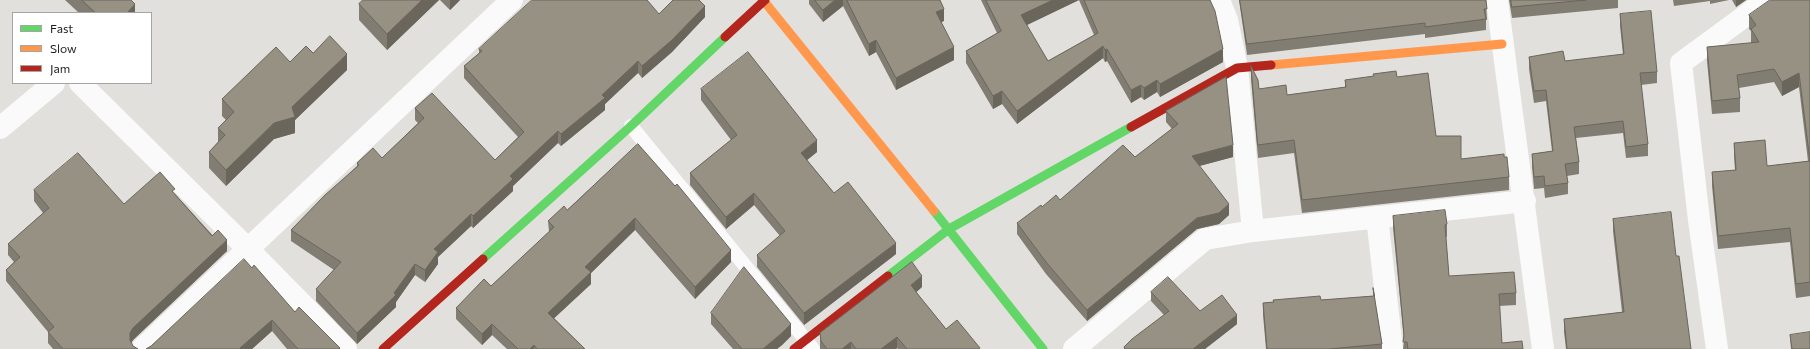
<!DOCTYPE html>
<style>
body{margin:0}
#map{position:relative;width:1810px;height:349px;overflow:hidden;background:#e2e0dd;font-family:Commissioner,sans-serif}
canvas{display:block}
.legend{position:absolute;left:12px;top:12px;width:140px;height:72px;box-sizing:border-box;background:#fff;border:1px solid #a5a5a4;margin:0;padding:5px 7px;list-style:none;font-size:12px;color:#1e1d1b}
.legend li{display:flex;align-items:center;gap:8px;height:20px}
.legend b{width:20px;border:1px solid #a5a5a4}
</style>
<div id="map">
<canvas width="1810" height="349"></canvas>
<ul class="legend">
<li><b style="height:5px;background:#63d668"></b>Fast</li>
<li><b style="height:5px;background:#ff974d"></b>Slow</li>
<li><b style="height:5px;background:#b3261e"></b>Jam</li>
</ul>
</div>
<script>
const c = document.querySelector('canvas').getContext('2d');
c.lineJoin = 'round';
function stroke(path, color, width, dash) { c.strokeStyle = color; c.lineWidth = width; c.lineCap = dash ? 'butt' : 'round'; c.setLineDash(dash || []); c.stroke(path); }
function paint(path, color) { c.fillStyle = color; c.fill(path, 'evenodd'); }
stroke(new Path2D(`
 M631 126 813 349`), '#fbfafa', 14);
stroke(new Path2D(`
 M1219 0 1227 20 1237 68 1253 231
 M1497 0 1543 349
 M80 83 248 249 346 349
 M0 128 54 83
 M1377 217 1392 349
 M142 349 512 0
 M1074 349 1205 239 1253 231 1525 201
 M1717 349 1699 220 1681 63 1767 0`), '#fbfafa', 22);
stroke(new Path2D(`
 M934 211 1043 349
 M483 259 631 126 725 37
 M888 276 949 229 1131 127`), '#63d668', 9);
stroke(new Path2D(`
 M763 0 934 211
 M1271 65 1502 44`), '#ff974d', 9);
stroke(new Path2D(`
 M725 37 765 0
 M1131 127 1237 68 1271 65
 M383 349 483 259
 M794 349 888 276`), '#b3261e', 9);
paint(new Path2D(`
 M65 0H131L135 13H79Z
 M363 0H439L387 50 359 20V4Z
 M440 0H460L450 10Z
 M809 0H940L944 21 941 22 954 60 896 90 876 52 869 56 843 6 823 22 809 4Z
 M981 0H1210L1223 62 1160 97 1157 92 1144 100 1141 97 1131 103 1107 61 1105 62 1103 58 1017 124 1002 104 993 109 966 63V51L997 33ZM1079 0 1094 35 1048 61 1026 25Z
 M1239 0H1486L1487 20H1486V30L1425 38V34L1247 55Z
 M1509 0H1618V8L1512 18Z
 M1673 0H1729L1710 4V1L1674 6Z
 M1732 0H1746L1736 7Z
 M1810 0V296L1796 298 1790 242 1718 249 1712 186V172L1735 170 1734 157V143L1767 166 1808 161 1799 87 1782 96 1774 82 1739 88 1740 98V112L1712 114 1707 61V47L1751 43V31L1749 29V15Z
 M659 14 705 17 672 52 642 78 638 73 605 104V110L561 146 558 143 513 186V191L473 228 471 226 438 257V264L425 282 415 275 396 302V307L357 344 316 301V289L334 270 291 241V230L357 166V163L382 158 418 123 415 120V108L495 160 518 137 464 78V66L479 53V49Z
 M1620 14 1657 72V83L1641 85 1648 144V156L1626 158 1623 133 1576 138 1579 162V174L1567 176 1568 183V194L1545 198 1544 188 1534 189 1532 166V154L1552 151 1546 101 1534 103 1529 69V57L1565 61 1623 55 1620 26Z
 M313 53 347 70 295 120V133L274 139 226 186 209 168V152L218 142V128L226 120 222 116V99Z
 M1251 66 1259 89 1287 95 1345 87V80L1397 77 1436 136 1461 159 1504 157 1509 177V190L1302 213 1294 153 1258 158 1251 79Z
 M701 89 817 152 807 160 834 193 896 254 804 325 757 267V255L780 236 754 205 726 229 690 185V173L731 140 701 100Z
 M1166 111 1233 157 1199 166 1229 215 1219 224 1197 229 1087 321 1046 274 1017 234V223L1060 200 1135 157 1172 129 1166 122Z
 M638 144 731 262 695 299 635 230 591 273V284L554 318 585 349H507L492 335 482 345 456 319V308L491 286 549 232 548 221 567 210Z
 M34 190 124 204 175 194 227 251 133 340 131 343 133 346 138 349H53L48 343V332L6 281V270L14 262 8 255V244L43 213 34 201Z
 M1393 216 1447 224V237H1446L1449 276 1516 293V305L1499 306 1502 343 1523 349H1403L1404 340 1393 228Z
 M1613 219 1676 256 1691 349H1566L1564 332V319L1622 312 1613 231Z
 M252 268 295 312 340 349H287L272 331 252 349H146L151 346Z
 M922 287 916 292 946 329 980 349H898L897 348 896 349H820V333Z
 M1373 288 1382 344V349H1266L1263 315V303L1273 302V300H1321L1373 296Z
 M1151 292 1200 311 1237 324 1205 349H1124V347L1164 315 1151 301Z
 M711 313 791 336 782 345 777 349H733L711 324Z
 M1790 335 1810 349H1791Z`), '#827d72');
paint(new Path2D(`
 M422 0H439L387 50V34Z
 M450 0H460L450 10Z
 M835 0H843V6L823 22V10Z
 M1053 0H1079L1021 28V15Z
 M1736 0H1746L1736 7Z
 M135 4V13H127Z
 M705 6V17L672 52 642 78V66Z
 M944 9V21L936 24V12Z
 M876 40V52L869 56V44Z
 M1103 46V58L1017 124V111Z
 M954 47V60L896 90V78Z
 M1107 49V61L1105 62V50Z
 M1223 49V62L1160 97V84Z
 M347 54V70L295 120V133L274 139 226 186V170Z
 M638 61V73L605 104V110L561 146V134Z
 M1799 73V87L1782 96V82Z
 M1157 80V92L1144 100V88Z
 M1141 85V97L1131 103V90Z
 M1002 91V104L993 109V96Z
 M558 131V143L513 186V191L473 228V216L510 176Z
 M817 140V152L801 165V153Z
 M1233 145V157L1192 168V156Z
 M754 193V205L726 229V217Z
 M1229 204V215L1219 224 1197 229 1087 321V310L1197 218Z
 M471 214V226L438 257V264L425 282V270L434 249Z
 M635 218V230L591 273V284L548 324V313L585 267Z
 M227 240V251L133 340 130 345V333L133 328Z
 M896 243V254L804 325V313Z
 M731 250V262L695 299V287Z
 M415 264V275L396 302V307L357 344V333L394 293Z
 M922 276V287L911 297V285Z
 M1237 315V324L1205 349H1193Z
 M272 320V331L252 349H240V348Z
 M492 324V335L482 345V334Z
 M791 324V336L782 345 777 349H763Z
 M897 337V348L896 349H881Z
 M851 342V349H842Z
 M534 345V349H530Z`), '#6a665c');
const building = new Path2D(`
 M82 0H131L135 4 127 13H96Z
 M363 0H422L387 34 359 4Z
 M532 0H647L659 14 673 0H699L705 6 672 40 642 66 638 61 602 95 605 98 561 134 558 131 510 176 513 179 473 216 471 214 434 249 438 252 425 270 415 264 394 293 396 295 357 333 316 289 341 262 291 230 325 195 359 165 357 163 373 148 382 158 424 118 415 108 432 93 495 160 524 132 464 66 482 51 479 49Z
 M815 0H835L823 10Z
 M847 0H940L944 9 936 12 954 47 896 78 876 40 869 44Z
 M986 0H1053L1021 15 1048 61 1098 33 1084 0H1210L1215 11 1223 49 1160 84 1157 80 1144 88 1141 85 1131 90 1107 49 1105 50 1103 46 1017 111 1002 91 993 96 966 51 1001 31Z
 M1240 0H1486L1487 9H1484L1486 19 1425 27V23L1247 44Z
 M1511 0H1586L1512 7Z
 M1770 0H1810V282L1796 284 1790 228 1718 236 1712 172 1736 170 1734 143 1765 140 1767 166 1810 161 1799 73 1782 82 1774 69 1737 75 1740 98 1712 101 1707 47 1759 42 1751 29 1756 25 1749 15Z
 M1651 11 1657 72 1640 73 1648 144 1626 147 1623 121 1574 127 1579 162 1565 164 1568 183 1545 186 1544 176 1534 177 1532 154 1553 151 1546 90 1534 91 1529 57 1563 51 1565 61 1624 54 1620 14Z
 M330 36 347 54 292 107 295 117 274 123 226 170 209 152 225 135 218 128 234 112 222 99 276 47 290 62 306 46 313 53Z
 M748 52 817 140 801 153 834 193 848 182 896 243 804 313 757 255 785 231 754 193 726 217 690 173 737 135 701 89Z
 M1251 66 1258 80 1259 89 1286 85 1287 95 1346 87 1345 80 1374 76 1373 74 1396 71 1397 77 1428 73 1436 136H1461V159L1504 154V157H1507L1509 177 1302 200 1294 140 1258 145Z
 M1226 77 1233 145 1192 156 1229 204 1219 213 1197 218 1087 310 1046 262 1017 223 1041 205 1042 207 1056 195 1060 200 1123 145 1135 157 1178 124 1166 111Z
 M638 144 675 186 677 184 731 250 695 287 635 218 585 267 591 272 548 313 585 349H537L534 345 530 349H518L492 324 482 334 456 308 484 279 491 286 554 227 548 221 564 206 567 210Z
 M78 153 124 204 160 172 175 189 172 191 212 236 218 230 227 240 133 328 130 333V340L133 346 138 349H63L48 332 54 327 6 270 20 257 8 244 49 208 34 190Z
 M1445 210 1447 224 1445 225 1449 276 1514 272 1516 293 1499 294 1502 343 1522 341 1523 349H1408L1407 342H1403L1404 335 1393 216Z
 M1671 212 1676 256H1679L1691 349H1567L1564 319 1624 312 1613 219Z
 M244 259 252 268 254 265 295 312 299 307 340 348 339 349H298L272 320 240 348 241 349H146L151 346Z
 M912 262 922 276 911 285 920 297 946 329 957 320 980 348 978 349H907L897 337 881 349H856L851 342 842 349H827L821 341 820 333Z
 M744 267 791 324 782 333 763 349H742L711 313Z
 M1168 277 1200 311 1222 295 1237 315 1193 349H1125L1124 347 1132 339 1169 311 1151 292Z
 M1373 288 1382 344 1329 349H1267L1263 303 1274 302 1273 300 1320 296 1321 300 1374 296Z
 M1810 332V349H1792L1790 335Z`);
paint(building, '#979184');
stroke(building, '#6a665c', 1);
</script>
